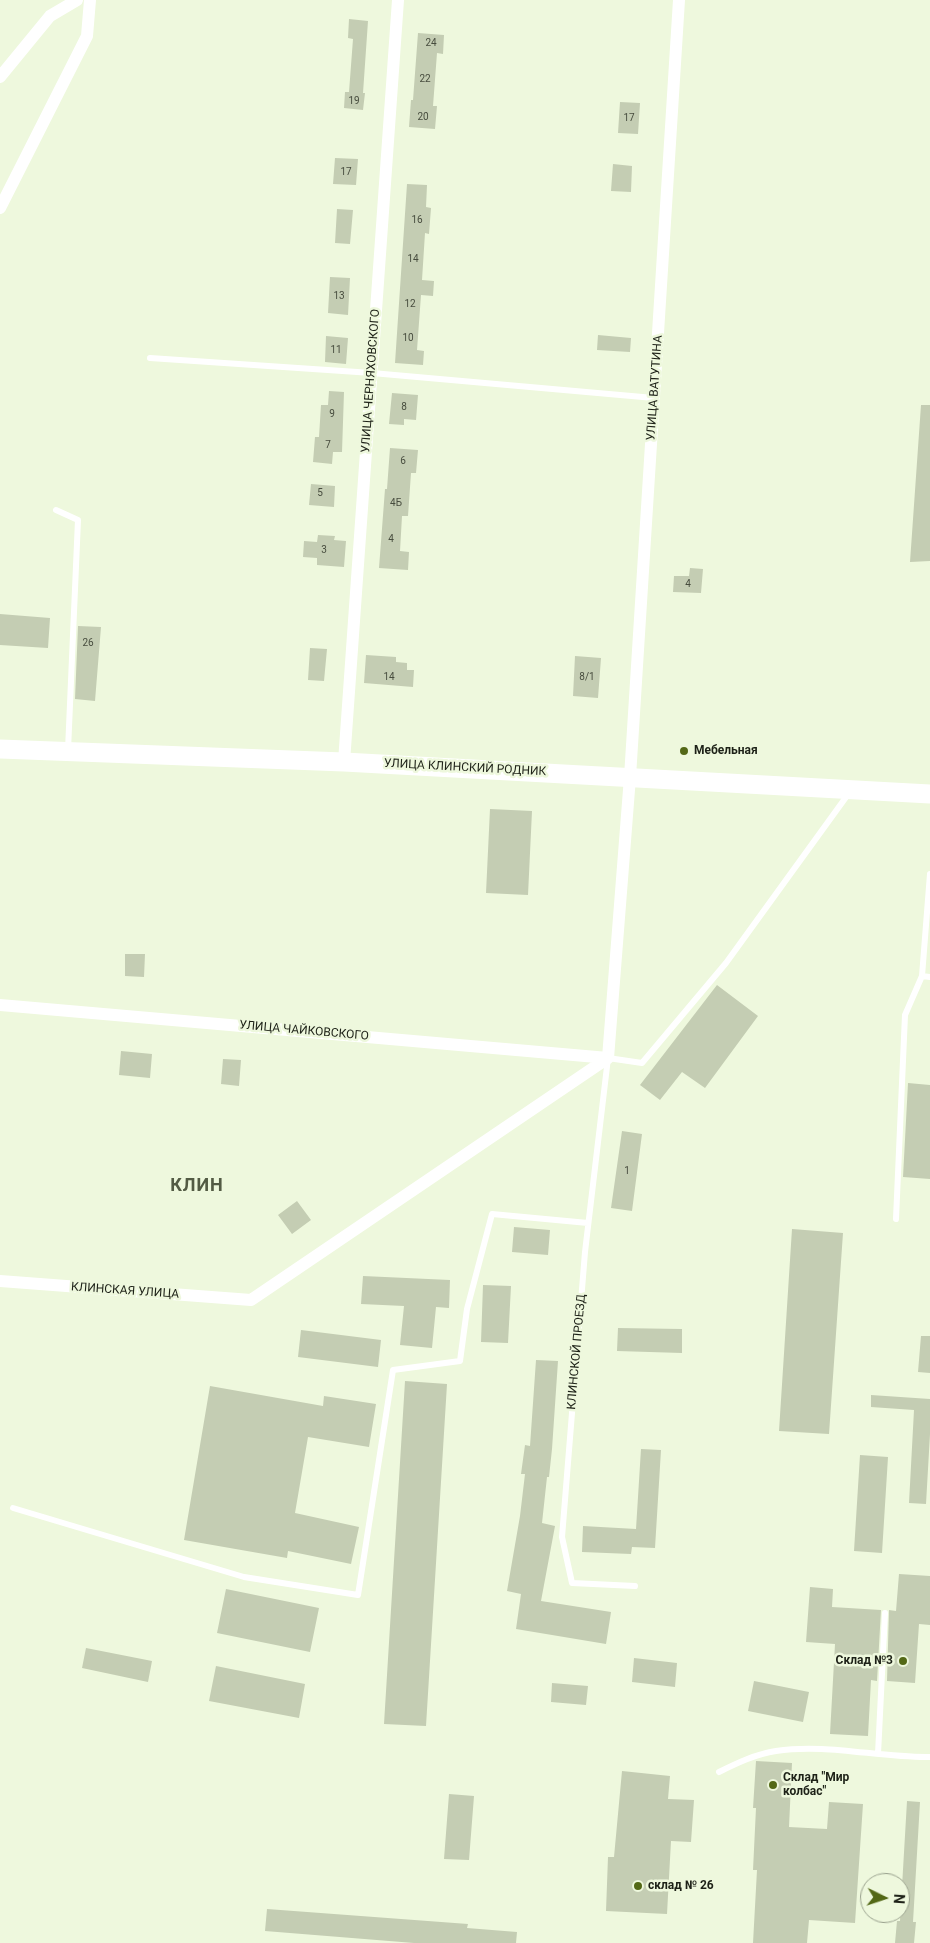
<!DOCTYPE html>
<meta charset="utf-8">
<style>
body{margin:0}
#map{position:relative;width:930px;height:1943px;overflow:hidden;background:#eef8dd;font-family:Roboto,sans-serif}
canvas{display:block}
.north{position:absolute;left:860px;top:1873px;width:50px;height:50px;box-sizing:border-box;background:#eef8dd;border:1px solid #9aa28e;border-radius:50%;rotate:94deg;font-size:14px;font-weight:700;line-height:20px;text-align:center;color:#1d2117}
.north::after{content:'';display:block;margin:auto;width:18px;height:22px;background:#536816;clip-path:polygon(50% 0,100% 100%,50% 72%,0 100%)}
</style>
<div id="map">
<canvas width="930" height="1943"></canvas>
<div class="north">N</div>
</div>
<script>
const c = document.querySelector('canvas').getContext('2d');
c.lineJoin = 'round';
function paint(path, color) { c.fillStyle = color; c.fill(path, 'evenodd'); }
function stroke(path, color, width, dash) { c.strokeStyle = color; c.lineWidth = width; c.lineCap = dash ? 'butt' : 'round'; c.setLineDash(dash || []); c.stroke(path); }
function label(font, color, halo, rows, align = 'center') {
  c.font = font + ' Roboto,sans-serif'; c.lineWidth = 5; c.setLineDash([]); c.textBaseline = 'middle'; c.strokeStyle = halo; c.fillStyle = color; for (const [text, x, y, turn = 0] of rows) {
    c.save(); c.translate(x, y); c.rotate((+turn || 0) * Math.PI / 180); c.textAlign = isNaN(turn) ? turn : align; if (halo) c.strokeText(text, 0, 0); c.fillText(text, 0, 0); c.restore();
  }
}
paint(new Path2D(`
 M349 19 368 21 363 93H365L363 110 344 108 345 92H349L353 39 348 38Z
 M418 33 444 35 443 54 437 53 433 106H437L435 129 409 127 411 100H413Z
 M620 102 640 103 638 134 618 133Z
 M335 158 358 159 356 185 333 184Z
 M613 164 632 166 631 192 611 191Z
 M407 184 427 185 426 207 431 208 429 234 425 233 422 280 434 281 433 296 421 295 417 350 424 351 423 365 395 363Z
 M337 209 353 210 350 244 335 243Z
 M330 277 350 278 348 315 328 313Z
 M598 335 631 338 630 352 597 350Z
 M326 336 348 338 346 364 325 362Z
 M329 391 344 392 342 452H333L332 464 313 462 315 437H319L321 405H328Z
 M392 393 418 395 416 420 404 419V425L389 424Z
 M921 405H930V561L910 562Z
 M390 448 418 450 416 473H411L408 516H402L400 551 409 552 408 570 379 568 385 489H387Z
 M311 484 335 486 334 507 309 505Z
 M318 535 335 536 334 540 346 541 344 567 317 565V558L303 557 304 541 317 542Z
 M690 568 703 569 701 593 673 592 674 576H689Z
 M0 614 50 618 48 648 0 645Z
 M78 626 101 627 95 701 75 699Z
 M310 648 327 649 324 681 308 680Z
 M366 655 396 657V662L407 663V670H414L413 687 364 683Z
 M575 656 601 658 598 698 573 696Z
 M490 809 532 811 528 895 486 893Z
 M125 954H145L144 977 125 976Z
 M717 985 758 1016 705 1088 682 1072 660 1100 640 1085Z
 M121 1051 152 1054 150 1078 119 1075Z
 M223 1059 241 1060 239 1086 221 1084Z
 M908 1083 930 1085V1179L903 1177Z
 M622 1131 642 1134 632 1211 611 1208Z
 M297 1201 311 1220 292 1234 278 1215Z
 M514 1227 550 1230 548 1255 512 1252Z
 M792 1229 843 1233 829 1434 779 1431Z
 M363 1276 450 1280 449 1308 436 1307 432 1348 400 1345 404 1306 361 1304Z
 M483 1285 511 1286 508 1343 481 1342Z
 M618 1328 682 1329V1353L617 1351Z
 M301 1330 381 1340 378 1367 298 1357Z
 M921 1336H930V1373L918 1372Z
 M536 1360 558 1361 552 1449 549 1477H547L542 1523 555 1526 541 1601 611 1612 606 1644 516 1629 521 1594 507 1591 520 1516 525 1474H521L525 1445 530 1446Z
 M405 1381 447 1384 426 1726 384 1724Z
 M210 1386 323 1406 324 1396 376 1404 369 1447 308 1437 295 1513 359 1527 351 1564 288 1551 287 1558 184 1540Z
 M871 1395 930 1399V1434L926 1504 909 1503 914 1410 871 1407Z
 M641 1449 661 1450 655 1548 632 1547 631 1554 582 1552 583 1526 636 1529Z
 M860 1455 888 1457 882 1553 854 1551Z
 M899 1574 930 1576V1625L919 1624 915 1683 887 1681 889 1610 896 1611Z
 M810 1587 833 1589 832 1607 881 1610 877 1681 871 1680 868 1736 830 1734 835 1644 806 1642Z
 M226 1589 319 1608 310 1652 217 1633Z
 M86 1648 152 1661 148 1682 82 1668Z
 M634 1658 677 1663 675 1687 632 1682Z
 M216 1666 305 1684 299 1718 209 1701Z
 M754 1681 809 1692 803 1722 748 1711Z
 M552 1683 588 1686 586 1705 551 1702Z
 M756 1761 792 1763 789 1827 827 1829 829 1802 863 1804 855 1923 809 1920 807 1943H753L757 1870H753L756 1808H753Z
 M622 1771 670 1776 668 1799 694 1800 691 1842 671 1841 667 1914 606 1911 608 1857H614Z
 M449 1794 474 1796 469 1860 444 1859Z
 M907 1801 920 1802 913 1922H916L914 1943H895L897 1921H900Z
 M267 1909 468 1924 467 1928 517 1932 516 1943H414L265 1931Z`), '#c4cdb3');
stroke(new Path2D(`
 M150 358 372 373 654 398
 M56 510 78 520 68 750
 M930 874 922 976 930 977
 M896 1219 905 1015 922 976
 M13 1508 244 1577 358 1595 393 1370 460 1361 467 1309 492 1214 588 1223
 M635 1586 572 1583 562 1537 585 1252 608 1058 642 1063 726 963 849 793
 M878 1754 885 1613
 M719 1772C737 1763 756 1754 776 1751 827 1743 879 1758 930 1757`), '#fff', 6);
stroke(new Path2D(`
 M0 77 50 16 77 0
 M0 208 87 36 90 0
 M344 762 398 0
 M0 1005 608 1058
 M608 1058 630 777 679 0
 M0 1281 251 1300 608 1058`), '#fff', 12);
stroke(new Path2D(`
 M0 749 344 762 930 794`), '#fff', 19);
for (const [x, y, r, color] of [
 [684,751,5,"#536816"],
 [903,1661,5,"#536816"],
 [773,1785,5,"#536816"],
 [638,1886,5,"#536816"]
]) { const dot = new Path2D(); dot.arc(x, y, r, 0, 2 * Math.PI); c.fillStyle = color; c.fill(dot); stroke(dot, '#eef8dd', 2); }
label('10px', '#474c3e', null, [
 ["24",431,43],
 ["22",425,79],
 ["19",354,101],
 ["20",423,117],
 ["17",629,118],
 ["17",346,172],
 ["16",417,220],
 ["14",413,259],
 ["13",339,296],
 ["12",410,304],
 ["10",408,338],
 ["11",336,350],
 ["8",404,407],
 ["9",332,414],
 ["7",328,445],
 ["6",403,461],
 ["5",320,493],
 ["4Б",396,503],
 ["4",391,539],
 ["3",324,550],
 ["4",688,584],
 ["26",88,643],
 ["14",389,677],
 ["8/1",587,677],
 ["1",627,1171]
]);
label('12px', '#1d2117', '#eef8dd', [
 ["УЛИЦА ЧЕРНЯХОВСКОГО",371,381,-86],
 ["УЛИЦА ВАТУТИНА",655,388,-86],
 ["УЛИЦА КЛИНСКИЙ РОДНИК",465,768,3],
 ["УЛИЦА ЧАЙКОВСКОГО",304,1031,5],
 ["КЛИНСКАЯ УЛИЦА",125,1291,4],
 ["КЛИНСКОЙ ПРОЕЗД",577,1352,-85]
]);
label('bold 12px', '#1d2117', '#eef8dd', [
 ["Мебельная",694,751],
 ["Склад №3",893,1661,"right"],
 ["Склад \"Мир",783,1778],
 ["колбас\"",783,1792],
 ["склад № 26",648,1886]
], 'left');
c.letterSpacing = '1px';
label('bold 18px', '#535b44', '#eef8dd', [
 ["КЛИН",197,1186]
]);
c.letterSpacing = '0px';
</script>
